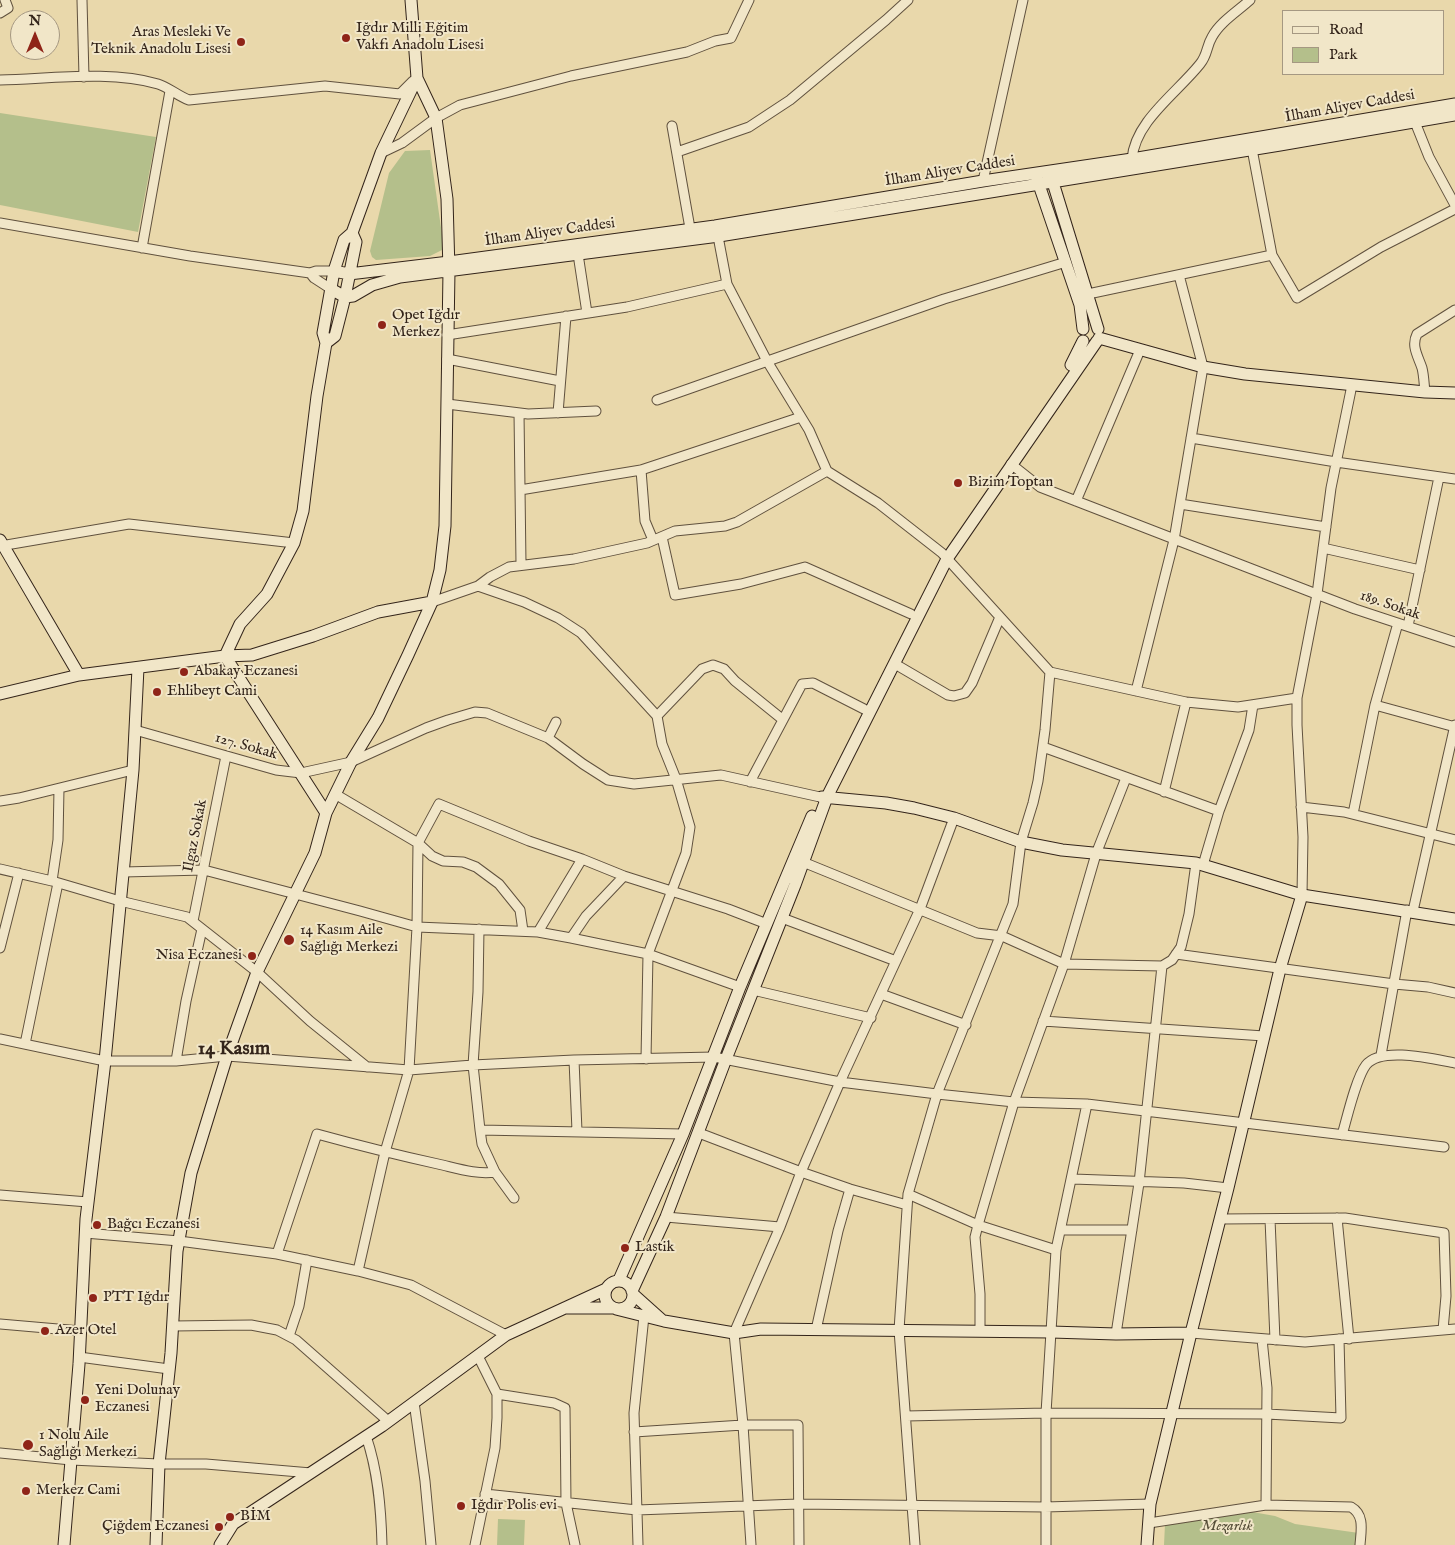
<!DOCTYPE html>
<meta charset="utf-8">
<style>
body{margin:0}
#map{position:relative;width:1455px;height:1545px;overflow:hidden;background:#e9d8ab;font-family:"IM FELL English",serif}
canvas{display:block}
.legend{position:absolute;left:1282px;top:10px;width:162px;height:65px;box-sizing:border-box;background:#f1e6c8;border:1px solid #a59882;margin:0;padding:6px 9px;list-style:none;font-size:15px;color:#33241a}
.legend li{display:flex;align-items:center;gap:10px;height:25px}
.legend b{width:25px;border:1px solid #a59882}
.north{position:absolute;left:10px;top:10px;width:50px;height:50px;box-sizing:border-box;background:#f1e6c8;border:1px solid #a59882;border-radius:50%;rotate:0deg;font-size:14px;font-weight:700;line-height:20px;text-align:center;color:#33241a}
.north::after{content:'';display:block;margin:auto;width:18px;height:22px;background:#8f2418;clip-path:polygon(50% 0,100% 100%,50% 72%,0 100%)}
</style>
<div id="map">
<canvas width="1455" height="1545"></canvas>
<ul class="legend">
<li><b style="height:6px;background:#f1e6c8"></b>Road</li>
<li><b style="height:14px;background:#b4bf8b"></b>Park</li>
</ul>
<div class="north">N</div>
</div>
<script>
const c = document.querySelector('canvas').getContext('2d');
c.lineJoin = 'round';
function paint(path, color) { c.fillStyle = color; c.fill(path, 'evenodd'); }
function stroke(path, color, width, dash) { c.strokeStyle = color; c.lineWidth = width; c.lineCap = dash ? 'butt' : 'round'; c.setLineDash(dash || []); c.stroke(path); }
function label(font, color, halo, rows, align = 'center') {
  c.font = font + ' "IM FELL English",serif'; c.lineWidth = 4; c.setLineDash([]); c.textBaseline = 'middle'; c.strokeStyle = halo; c.fillStyle = color; for (const [text, x, y, turn = 0] of rows) {
    c.save(); c.translate(x, y); c.rotate((+turn || 0) * Math.PI / 180); c.textAlign = isNaN(turn) ? turn : align; if (halo) c.strokeText(text, 0, 0); c.fillText(text, 0, 0); c.restore();
  }
}
paint(new Path2D(`
 M0 113 156 137 138 232 0 205Z
 M430 150 444 249 430 256 376 260 372 257 370 251 389 173 405 151Z
 M1230 1508 1275 1516 1295 1524 1359 1533 1356 1545H1164L1165 1524Z
 M498 1519 525 1520 524 1545H497Z`), '#b4bf8b');
const street = new Path2D(`
 M82 0 84 77
 M0 13 8 8 5 0
 M0 80C50 79 110 70 158 84 168 87 178 96 189 100L325 86 400 94 413 81
 M1415 122 1429 157 1455 205
 M672 126 691 234
 M1252 149 1272 255 1297 298 1381 247 1455 209
 M677 152 749 127 790 100 886 20 908 0
 M381 153 402 143 436 118 460 105 571 76 687 52 715 41 731 38 749 0
 M1132 159C1135 121 1177 93 1200 64 1208 54 1206 47 1212 37 1220 22 1238 11 1250 0
 M983 181 1023 0
 M0 223 190 256 310 273 316 271H334
 M717 231 727 284 767 361 809 430 827 471 878 503 942 553 1050 672 1186 702 1238 707 1297 698
 M142 248 170 91
 M578 254 587 313
 M310 273 314 278 331 289
 M1088 294 1272 255
 M447 335 627 307 727 284
 M447 359 560 381
 M1425 392C1424 384 1424 376 1422 368 1418 356 1411 346 1417 334L1455 310
 M657 400 944 299 1066 262
 M447 404 528 414 596 411
 M519 413 521 564
 M558 413 566 316
 M1191 438 1336 462 1455 479
 M1011 464 1040 487 1355 609 1455 642
 M641 470 645 521 653 540
 M520 490 641 470 801 417
 M1076 501 1140 350
 M1180 504 1326 527
 M662 537 675 595 741 584 805 567 911 614
 M0 546 129 524 294 543
 M1323 548 1420 570
 M478 586 524 602 558 618 581 633 657 716 662 744 676 779 690 827 686 853 648 954 646 1059
 M432 602 478 586 490 577 509 567 574 559 647 543 675 531 725 526 737 522 827 471
 M1408 626 1439 477
 M895 664 948 695 954 696 965 693 972 683 1000 617
 M1136 691 1174 540 1203 367 1179 275
 M1375 705 1455 727
 M657 716 702 669 713 665 724 669 735 681 782 719
 M135 730 276 770 301 773 351 762 426 728 448 720 475 712 487 713 548 738 583 764 608 780 634 784 721 775 820 797
 M548 738 556 722
 M1043 747 1219 811 1203 865
 M750 782 802 684 813 683 864 709
 M1164 792 1186 702
 M335 794 418 843 432 856 443 861 463 862 476 867 499 884 520 910 523 931
 M0 801 19 798 133 770
 M1301 807 1344 812 1455 840
 M1219 811 1249 730 1253 705
 M1353 814 1375 705 1398 623
 M798 860 977 933 1002 936 1064 964 1162 966 1172 960 1181 947 1189 914 1196 863
 M0 869 52 881 120 901 187 917 257 972 310 1021 367 1067
 M123 872 204 870 360 911 417 927 538 932 571 938 648 954 740 987
 M52 881 58 840 59 789
 M1302 895 1303 837 1297 725V698L1317 594 1331 488 1352 385
 M1413 911 1455 725
 M782 918 896 961
 M193 921 226 756
 M479 929 478 992 473 1065 480 1130 482 1144 495 1172 514 1198
 M538 932 582 859
 M571 938 586 916 624 876
 M0 948 19 873
 M1176 954 1394 984 1428 987 1455 993
 M753 990 871 1018
 M881 994 966 1025
 M1043 1021 1264 1036
 M0 1039 105 1061H176L227 1056 409 1070 473 1065 574 1060 714 1057 840 1082 937 1094 1014 1102 1087 1104 1444 1147
 M25 1044 58 883
 M1381 1055 1407 910
 M574 1060 577 1131
 M176 1061 186 1001 202 929
 M480 1130 683 1134
 M699 1133 801 1172 850 1189 907 1205
 M1342 1135C1347 1118 1356 1078 1366 1065 1381 1046 1433 1059 1455 1063
 M1073 1179 1184 1183 1228 1188
 M908 1194 978 1225 1056 1250
 M0 1195 88 1202
 M666 1217 780 1227
 M1337 1218 1349 1339
 M1221 1219 1345 1218 1444 1233 1446 1296 1443 1330
 M1270 1219 1275 1340
 M1061 1230H1132
 M85 1233 179 1241 277 1254 358 1271 411 1285 506 1335
 M277 1254 317 1134C357 1145 397 1155 438 1164 456 1168 477 1175 495 1172
 M358 1271 385 1152 409 1070 417 927 418 843 439 804 529 841 582 859 624 876 728 909 767 924
 M0 1324 81 1331
 M173 1326 251 1325 277 1330 296 1340 388 1421
 M816 1330 838 1231 850 1189
 M980 1331V1294L975 1237 978 1225 1014 1102 1064 964 1096 854 1126 778
 M1191 1333 1305 1342 1455 1329
 M1116 1334 1139 1183 1162 966
 M289 1336 299 1306 307 1260
 M79 1357 169 1369
 M497 1394 554 1403 565 1408 566 1503 575 1545
 M414 1402 425 1481 431 1545
 M906 1416 1046 1413 1267 1414 1341 1418 1339 1339
 M634 1432 743 1425H798L799 1545
 M366 1436C378 1471 381 1508 382 1545
 M0 1453 71 1460 159 1464H206L311 1473
 M485 1494 637 1510 798 1504 1045 1507 1150 1504
 M1266 1505 1351 1507C1365 1515 1361 1531 1360 1545
 M1149 1523 1266 1505 1267 1388 1262 1339
 M475 1545 495 1448 497 1418V1394L478 1356
 M638 1545 634 1413 644 1316
 M751 1545 743 1425 734 1333 780 1227 801 1172 840 1082 920 909 954 818
 M915 1545 899 1330 908 1194 937 1094 1013 904 1021 842 1033 803 1038 781 1045 730 1050 672
 M1046 1545V1413L1056 1250 1087 1104`);
const secondary = new Path2D(`
 M1036 176 1080 305 1083 329
 M1051 176 1098 329
 M334 271 349 274 449 262 715 226 983 181 1132 159 1455 104
 M331 289 345 297 353 296 372 285 400 277 719 236 1280 145 1455 115
 M1099 338 1203 367 1245 374 1425 392 1455 393
 M326 343 335 336 345 297 356 242 352 233
 M1071 365 1083 341
 M0 540 79 675
 M0 694 79 675 225 656 252 655 313 636 378 612 432 602
 M822 797 886 803 914 808 954 818 1021 842 1062 850 1196 863 1302 895 1455 919
 M326 813 225 656 240 624 267 594 294 543 303 511 317 396 326 343 323 333 334 271 344 240 352 233 381 153 417 78 411 0
 M619 1280 683 1134 740 987 812 816
 M605 1295a14 14 0 1 1 28 0a14 14 0 1 1-28 0Z
 M632 1291 666 1217 726 1059 795 885 827 797 947 559 1097 341
 M633 1294 662 1320
 M566 1308H612
 M616 1309 664 1321 734 1333 761 1329 1051 1332 1116 1334 1191 1333
 M64 1545 79 1364 86 1219 105 1061 133 770 138 668
 M156 1545 159 1464 171 1353 177 1251 191 1173 227 1056 257 972 315 853 326 813 351 762 378 718 408 655 432 602 440 570 445 526 449 271 447 199 436 118 417 78
 M220 1545 233 1524 382 1426 506 1335 606 1289
 M1147 1545 1150 1504 1191 1333 1228 1188 1280 969 1302 895`);
stroke(street, '#60513e', 11);
stroke(secondary, '#33241a', 13);
stroke(street, '#f1e6c8', 9);
stroke(secondary, '#f1e6c8', 11);
for (const [x, y, r, color] of [
 [346,38,5,"#8f2418"],
 [241,42,5,"#8f2418"],
 [382,325,5,"#8f2418"],
 [958,483,5,"#8f2418"],
 [184,672,5,"#8f2418"],
 [157,692,5,"#8f2418"],
 [289,940,6,"#8f2418"],
 [252,956,5,"#8f2418"],
 [97,1225,5,"#8f2418"],
 [625,1248,5,"#8f2418"],
 [93,1298,5,"#8f2418"],
 [45,1331,5,"#8f2418"],
 [85,1400,5,"#8f2418"],
 [28,1445,6,"#8f2418"],
 [26,1491,5,"#8f2418"],
 [461,1506,5,"#8f2418"],
 [230,1517,5,"#8f2418"],
 [219,1527,5,"#8f2418"]
]) { const dot = new Path2D(); dot.arc(x, y, r, 0, 2 * Math.PI); c.fillStyle = color; c.fill(dot); stroke(dot, '#f1e6c8', 2); }
label('15px', '#33241a', '#f1e6c8', [
 ["Iğdır Milli Eğitim",356,29],
 ["Vakfı Anadolu Lisesi",356,46],
 ["Aras Mesleki Ve",231,33,"right"],
 ["Teknik Anadolu Lisesi",231,50,"right"],
 ["Opet Iğdır",392,316],
 ["Merkez",392,333],
 ["Bizim Toptan",968,483],
 ["Abakay Eczanesi",194,672],
 ["Ehlibeyt Cami",167,692],
 ["14 Kasım Aile",300,931],
 ["Sağlığı Merkezi",300,948],
 ["Nisa Eczanesi",242,956,"right"],
 ["Bağcı Eczanesi",107,1225],
 ["Lastik",635,1248],
 ["PTT Iğdır",103,1298],
 ["Azer Otel",55,1331],
 ["Yeni Dolunay",95,1391],
 ["Eczanesi",95,1408],
 ["1 Nolu Aile",39,1436],
 ["Sağlığı Merkezi",39,1453],
 ["Merkez Cami",36,1491],
 ["Iğdır Polis evi",471,1506],
 ["BİM",240,1517],
 ["Çiğdem Eczanesi",209,1527,"right"]
], 'left');
label('15px', '#33241a', '#f1e6c8', [
 ["İlham Aliyev Caddesi",1350,107,-10],
 ["İlham Aliyev Caddesi",950,172,-9],
 ["İlham Aliyev Caddesi",550,233,-8],
 ["189. Sokak",1390,606,19],
 ["127. Sokak",246,747,16],
 ["Ilgaz Sokak",196,836,-79]
]);
label('italic 15px', '#534b36', '#f1e6c8', [
 ["Mezarlık",1227,1527]
]);
label('bold 20px', '#33241a', '#f1e6c8', [
 ["14 Kasım",234,1050]
]);
</script>
